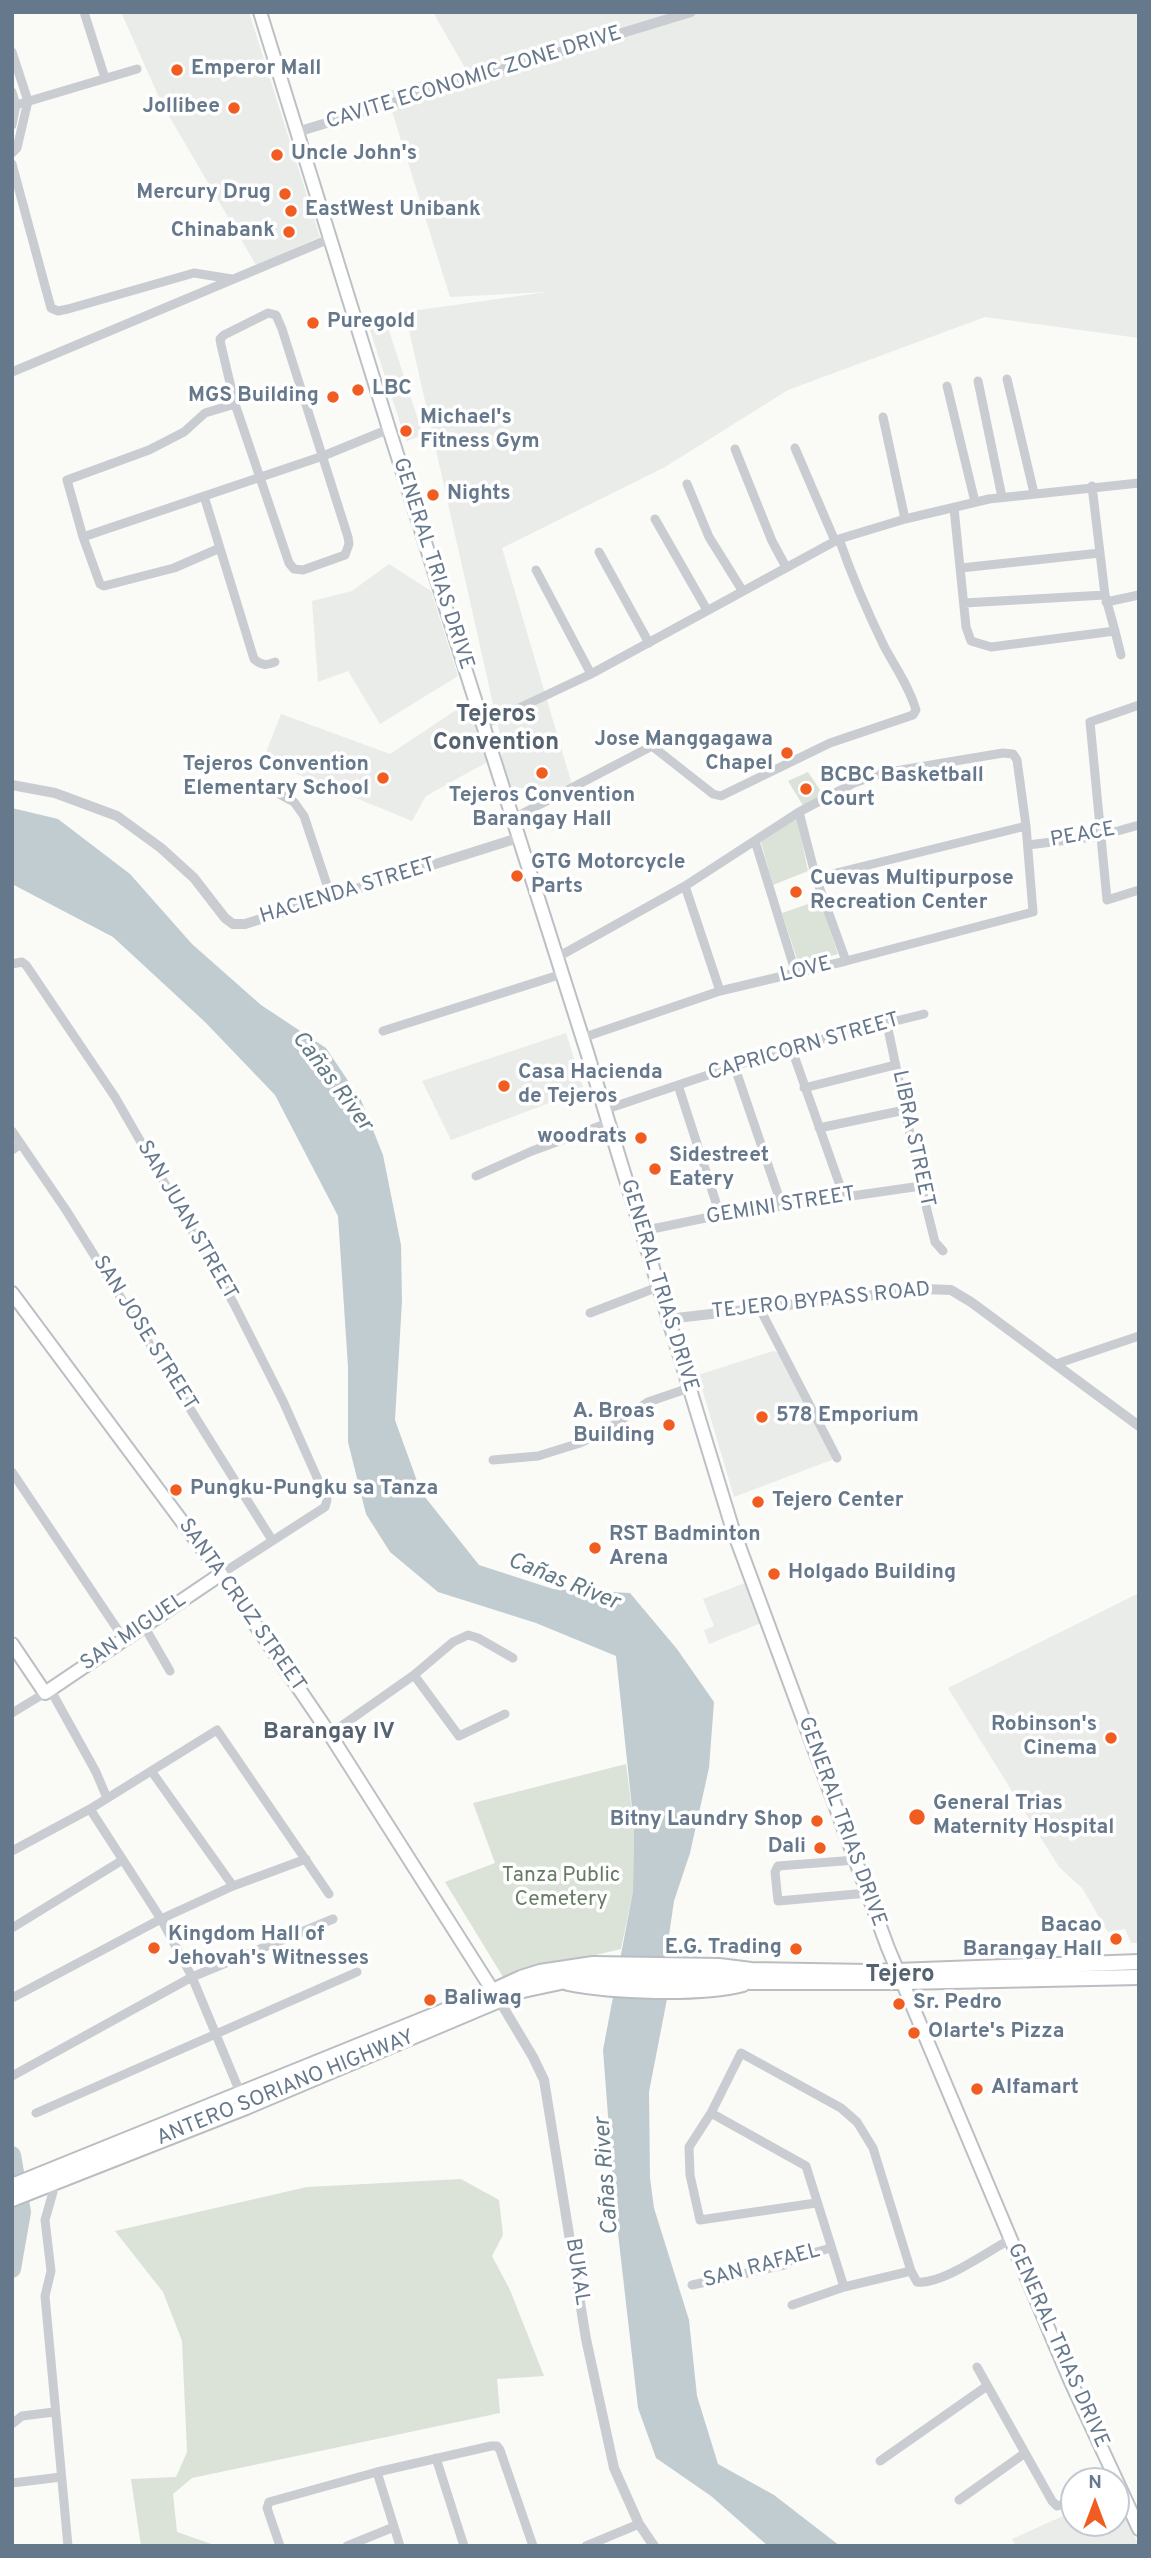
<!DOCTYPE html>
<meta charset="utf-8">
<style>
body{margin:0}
#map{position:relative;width:1151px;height:2558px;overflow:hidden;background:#fafaf7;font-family:Overpass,sans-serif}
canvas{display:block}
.frame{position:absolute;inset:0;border:14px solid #66788b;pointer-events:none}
.north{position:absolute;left:1060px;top:2467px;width:70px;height:70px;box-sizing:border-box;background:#fff;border:2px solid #c2c9d1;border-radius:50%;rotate:0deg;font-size:19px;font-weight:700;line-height:28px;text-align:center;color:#66788b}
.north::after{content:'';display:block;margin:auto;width:24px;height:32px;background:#f15c20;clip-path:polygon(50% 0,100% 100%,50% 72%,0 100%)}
</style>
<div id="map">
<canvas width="1151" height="2558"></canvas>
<div class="frame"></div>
<div class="north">N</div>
</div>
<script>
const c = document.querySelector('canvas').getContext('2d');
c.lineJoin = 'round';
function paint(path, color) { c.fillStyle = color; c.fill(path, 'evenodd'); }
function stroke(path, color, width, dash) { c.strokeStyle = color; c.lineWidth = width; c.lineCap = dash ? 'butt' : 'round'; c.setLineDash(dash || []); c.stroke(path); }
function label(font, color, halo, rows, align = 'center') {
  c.font = font + ' Overpass,sans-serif'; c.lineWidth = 7; c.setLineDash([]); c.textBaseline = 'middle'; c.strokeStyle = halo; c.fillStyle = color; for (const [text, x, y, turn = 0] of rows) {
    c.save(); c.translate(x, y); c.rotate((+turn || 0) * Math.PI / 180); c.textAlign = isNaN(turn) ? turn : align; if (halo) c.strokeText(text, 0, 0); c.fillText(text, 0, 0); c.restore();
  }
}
paint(new Path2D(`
 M121 12H249L320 237 256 265 162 104Z
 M433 12H1139V338L985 317 788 390 665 467 502 548 573 788H502V744L405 312 547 292 450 297 386 92 465 68Z
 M384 315 423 435 406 441 367 321Z
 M389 564 431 591 458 676 380 724 348 671 318 682 312 601 352 591Z
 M468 702 491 760 426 796 412 821 263 760 281 714 390 754Z
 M566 1033 584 1090 451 1140 422 1081Z
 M773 1351 784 1354 834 1459 734 1497 698 1375Z
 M745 1583 761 1623 709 1644 704 1630 714 1626 703 1599Z
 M1139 1593V1943H1131L1125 1929 1108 1932 1082 1888 1059 1867 948 1688Z
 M1116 2495 1139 2546H1016L1012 2539 1074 2511V2523H1116Z`), '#eaecea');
paint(new Path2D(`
 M808 772 824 796 804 807 788 781Z
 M797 818 808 871 773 885 761 842Z
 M820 900 838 954 799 965 782 913Z
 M626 1764 634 1827 633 1891 621 1949 503 1977 445 1882 495 1863 473 1803Z
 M461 2179 499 2200 503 2235 492 2256 510 2290 544 2376 497 2379 500 2413 192 2478 173 2494 177 2532 217 2546H141L131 2479 176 2477 187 2452 182 2341 163 2292 115 2231 307 2187Z`), '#dbe2d8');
paint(new Path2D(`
 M12 808 58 819 130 874 192 944 261 1005 326 1048 361 1100 383 1155 401 1245 402 1301 395 1420 421 1492 479 1565 553 1589 630 1593 677 1649 714 1702 709 1768 690 1853 674 1901 667 1949V1999L649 2092 650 2178 654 2208 689 2320 697 2396 718 2464 774 2495 840 2546H768L711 2496 656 2458 638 2408 615 2207 603 2050 633 1891 634 1827 616 1656 536 1623 438 1592 390 1552 366 1514 348 1442V1367L338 1216 275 1095 205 1022 113 937 12 884Z`), '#c1ccd1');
stroke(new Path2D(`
 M12 2155 22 2212 12 2269`), '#c1ccd1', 18);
const secondary = new Path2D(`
 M260 12 389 429 587 1052 732 1527 888 1948 1070 2380 1139 2529
 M12 1293 221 1574 329 1733 498 1999
 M12 1644 45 1693 221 1574`);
const primary = new Path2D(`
 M568 1983C612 1992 700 1995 743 1984
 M12 2186 484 1995 521 1978 540 1972 593 1964 719 1966 751 1970 869 1972 1139 1962
 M12 2199 246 2107 523 1990 584 1977 718 1978 751 1982H902L1139 1977`);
stroke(secondary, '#bbc0c5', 16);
stroke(primary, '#babec2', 18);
stroke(new Path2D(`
 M84 12 105 78
 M12 52 28 101 17 148 12 153
 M12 92 16 105 12 125
 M16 105 137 69
 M12 164 51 308 58 311 68 309 194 273 232 279
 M268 313 276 315 282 329 348 537 349 544 345 555 303 570 294 569 289 563 235 404 221 345 220 339 224 335Z
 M12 372 329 239
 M1007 379 1034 493
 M978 381 1002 497
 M947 386 975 502
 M883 417 905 519
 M795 448 835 541
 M735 449 772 541 786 567
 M687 484 709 537 742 590
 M204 496 254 659C261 665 266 666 275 662
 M954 508 966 627 971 641 991 647 1115 631 1105 595 1092 486
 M655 519 707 610
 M83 537 323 456 389 429
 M220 548 174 568 104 586 100 584 83 537 67 480 149 450 184 432 205 413 235 404
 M599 552 649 643
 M961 568 1100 553
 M536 570 591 674
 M1106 602 1139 595
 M964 603 1105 595
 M1115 631 1121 655
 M1139 705 1090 722 1107 900 1139 890
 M483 725 591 674 839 539 905 519 989 499 1139 483
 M270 789 294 802 304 816 331 897
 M799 812 816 878 846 961
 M512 819 652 746 713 794 721 796 830 743 913 715 916 710C909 686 895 667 884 646 867 611 852 576 839 539
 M755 841 796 974
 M1028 845 1100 836 1139 825
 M816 878 1026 826
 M685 886 720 991
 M556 958 685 886 799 812 854 783 883 773 1003 753 1013 754 1017 760 1026 826 1033 912 846 961 720 991 582 1038
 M12 964 22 962 26 965 115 1097 234 1304 283 1401 327 1500 325 1507 221 1574
 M887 1024 921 1186 935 1242 943 1251
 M383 1031 562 974
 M791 1047 844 1197
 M734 1065 782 1206
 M678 1085 720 1215
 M804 1088 895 1065
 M604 1110 791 1047 924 1014
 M819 1128 905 1110
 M12 1131 66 1210 272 1540
 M12 1150 21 1144
 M476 1176 532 1151 608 1123
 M642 1231 720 1215 921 1186
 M759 1307 837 1458
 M590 1313 658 1287
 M1056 1364 1139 1336
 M493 1460 538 1456 580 1443 605 1431 648 1402 689 1388
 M12 1472 124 1639
 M144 1626 170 1671
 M414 1675 453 1642 468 1635 478 1638 513 1658
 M50 1689 96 1772 107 1798
 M12 1713 45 1693
 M330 1734 414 1675 459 1736 505 1714
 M152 1772 233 1886
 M90 1809 161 1919 192 1977 242 2097
 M12 1851 90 1809 217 1730 329 1894
 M856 1860 778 1866 775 1872 778 1901 868 1893
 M12 1928 121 1861
 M12 1998 161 1919 233 1886 306 1859
 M12 2076 192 1977 333 1919
 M36 2113 357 1972
 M711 2113 806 2166 844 2287
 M51 2180 53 2192 45 2220 51 2271 45 2296 68 2546
 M911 2271 917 2282C942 2285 988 2251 1011 2239
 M692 2285 784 2265 794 2258 831 2248
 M792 2305 844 2287 911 2271 873 2148 857 2122 841 2108 741 2053 711 2113 689 2147 690 2175 700 2220 816 2203
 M977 2367 1052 2501 1057 2506 1074 2501
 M12 2424 22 2416 54 2412
 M436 2458 464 2546
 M880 2461 987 2386
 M377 2472 400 2546
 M12 2483 61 2477
 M959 2500 1025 2453
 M280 2546 267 2508 269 2502 377 2472 491 2446H497L500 2450 533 2546
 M347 2546 394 2527
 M586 2546 639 2524`), '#c9cdd1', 9);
stroke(new Path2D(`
 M297 132 691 12
 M12 785 55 793 117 816 161 848 194 878 225 918 233 924H245L518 838
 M668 1319 924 1289 951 1290 971 1302 1139 1426
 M499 2000 533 2057 544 2080 586 2339 614 2468 639 2524 654 2546`), '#c9cdd1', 10);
stroke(secondary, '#fff', 12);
stroke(primary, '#fff', 14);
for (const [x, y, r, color] of [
 [177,70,7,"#f15c20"],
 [234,108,7,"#f15c20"],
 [277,155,7,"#f15c20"],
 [285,194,7,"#f15c20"],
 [291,211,7,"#f15c20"],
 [289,232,7,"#f15c20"],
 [313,323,7,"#f15c20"],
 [358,390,7,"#f15c20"],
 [333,397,7,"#f15c20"],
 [406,431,7,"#f15c20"],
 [433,495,7,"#f15c20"],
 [787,753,7,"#f15c20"],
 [542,773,7,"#f15c20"],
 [383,778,7,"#f15c20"],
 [806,789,7,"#f15c20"],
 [517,876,7,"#f15c20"],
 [796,892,7,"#f15c20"],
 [504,1086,7,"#f15c20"],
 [641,1138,7,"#f15c20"],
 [655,1169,7,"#f15c20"],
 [762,1417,7,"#f15c20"],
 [669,1425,7,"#f15c20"],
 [176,1490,7,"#f15c20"],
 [758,1502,7,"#f15c20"],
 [595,1548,7,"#f15c20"],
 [774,1574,7,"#f15c20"],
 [1111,1738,7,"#f15c20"],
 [917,1817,9,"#f15c20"],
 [817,1821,7,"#f15c20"],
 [820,1848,7,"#f15c20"],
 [1116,1939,7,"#f15c20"],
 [154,1948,7,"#f15c20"],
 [796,1949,7,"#f15c20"],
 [430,2000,7,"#f15c20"],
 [899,2004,7,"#f15c20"],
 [914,2033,7,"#f15c20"],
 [977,2089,7,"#f15c20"]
]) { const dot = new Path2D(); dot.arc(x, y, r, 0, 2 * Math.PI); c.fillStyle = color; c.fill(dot); stroke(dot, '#fff', 2.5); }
label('bold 21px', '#66788b', '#fff', [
 ["Emperor Mall",191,70],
 ["Jollibee",220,108,"right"],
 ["Uncle John's",291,155],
 ["Mercury Drug",271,194,"right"],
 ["EastWest Unibank",305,211],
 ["Chinabank",275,232,"right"],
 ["Puregold",327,323],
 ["LBC",372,390],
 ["MGS Building",319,397,"right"],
 ["Michael's",420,419],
 ["Fitness Gym",420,443],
 ["Nights",447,495],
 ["Jose Manggagawa",773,741,"right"],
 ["Chapel",773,765,"right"],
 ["Tejeros Convention",369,766,"right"],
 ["Elementary School",369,790,"right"],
 ["BCBC Basketball",820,777],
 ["Court",820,801],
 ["Tejeros Convention",542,797,"center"],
 ["Barangay Hall",542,821,"center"],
 ["GTG Motorcycle",531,864],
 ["Parts",531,888],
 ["Cuevas Multipurpose",810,880],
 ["Recreation Center",810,904],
 ["Casa Hacienda",518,1074],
 ["de Tejeros",518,1098],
 ["woodrats",627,1138,"right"],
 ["Sidestreet",669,1157],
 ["Eatery",669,1181],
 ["A. Broas",655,1413,"right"],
 ["Building",655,1437,"right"],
 ["578 Emporium",776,1417],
 ["Pungku-Pungku sa Tanza",190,1490],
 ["Tejero Center",772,1502],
 ["RST Badminton",609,1536],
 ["Arena",609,1560],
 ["Holgado Building",788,1574],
 ["Robinson's",1097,1726,"right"],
 ["Cinema",1097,1750,"right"],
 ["General Trias",933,1805],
 ["Maternity Hospital",933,1829],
 ["Bitny Laundry Shop",803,1821,"right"],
 ["Dali",806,1848,"right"],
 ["Bacao",1102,1927,"right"],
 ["Barangay Hall",1102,1951,"right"],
 ["Kingdom Hall of",168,1936],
 ["Jehovah's Witnesses",168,1960],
 ["E.G. Trading",782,1949,"right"],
 ["Baliwag",444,2000],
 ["Sr. Pedro",913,2004],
 ["Olarte's Pizza",928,2033],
 ["Alfamart",991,2089]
], 'left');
label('21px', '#66788b', '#fff', [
 ["CAVITE ECONOMIC ZONE DRIVE",474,79,-17],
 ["GENERAL TRIAS DRIVE",432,564,72],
 ["PEACE",1083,836,-10],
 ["HACIENDA STREET",348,892,-17],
 ["LOVE",806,971,-14],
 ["CAPRICORN STREET",804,1048,-16],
 ["LIBRA STREET",912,1139,78],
 ["GEMINI STREET",781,1207,-9],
 ["SAN JUAN STREET",186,1221,60],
 ["GENERAL TRIAS DRIVE",658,1286,73],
 ["TEJERO BYPASS ROAD",821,1302,-6],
 ["SAN JOSE STREET",144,1334,58],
 ["SANTA CRUZ STREET",241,1606,55],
 ["SAN MIGUEL",134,1633,-34],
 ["GENERAL TRIAS DRIVE",841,1822,70],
 ["ANTERO SORIANO HIGHWAY",286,2089,-22],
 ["SAN RAFAEL",762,2267,-15],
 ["BUKAL",576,2272,81],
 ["GENERAL TRIAS DRIVE",1057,2346,66]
]);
label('21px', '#667b62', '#fff', [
 ["Tanza Public",561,1877],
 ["Cemetery",561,1901]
]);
label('italic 23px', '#637a85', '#fff', [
 ["Cañas River",331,1082,53],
 ["Cañas River",563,1583,22],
 ["Cañas River",608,2176,-94]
]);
label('bold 23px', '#55626f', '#fff', [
 ["Barangay IV",329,1733]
]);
label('bold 24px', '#55626f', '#fff', [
 ["Tejeros",496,716],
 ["Convention",496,744],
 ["Tejero",900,1976]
]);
</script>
